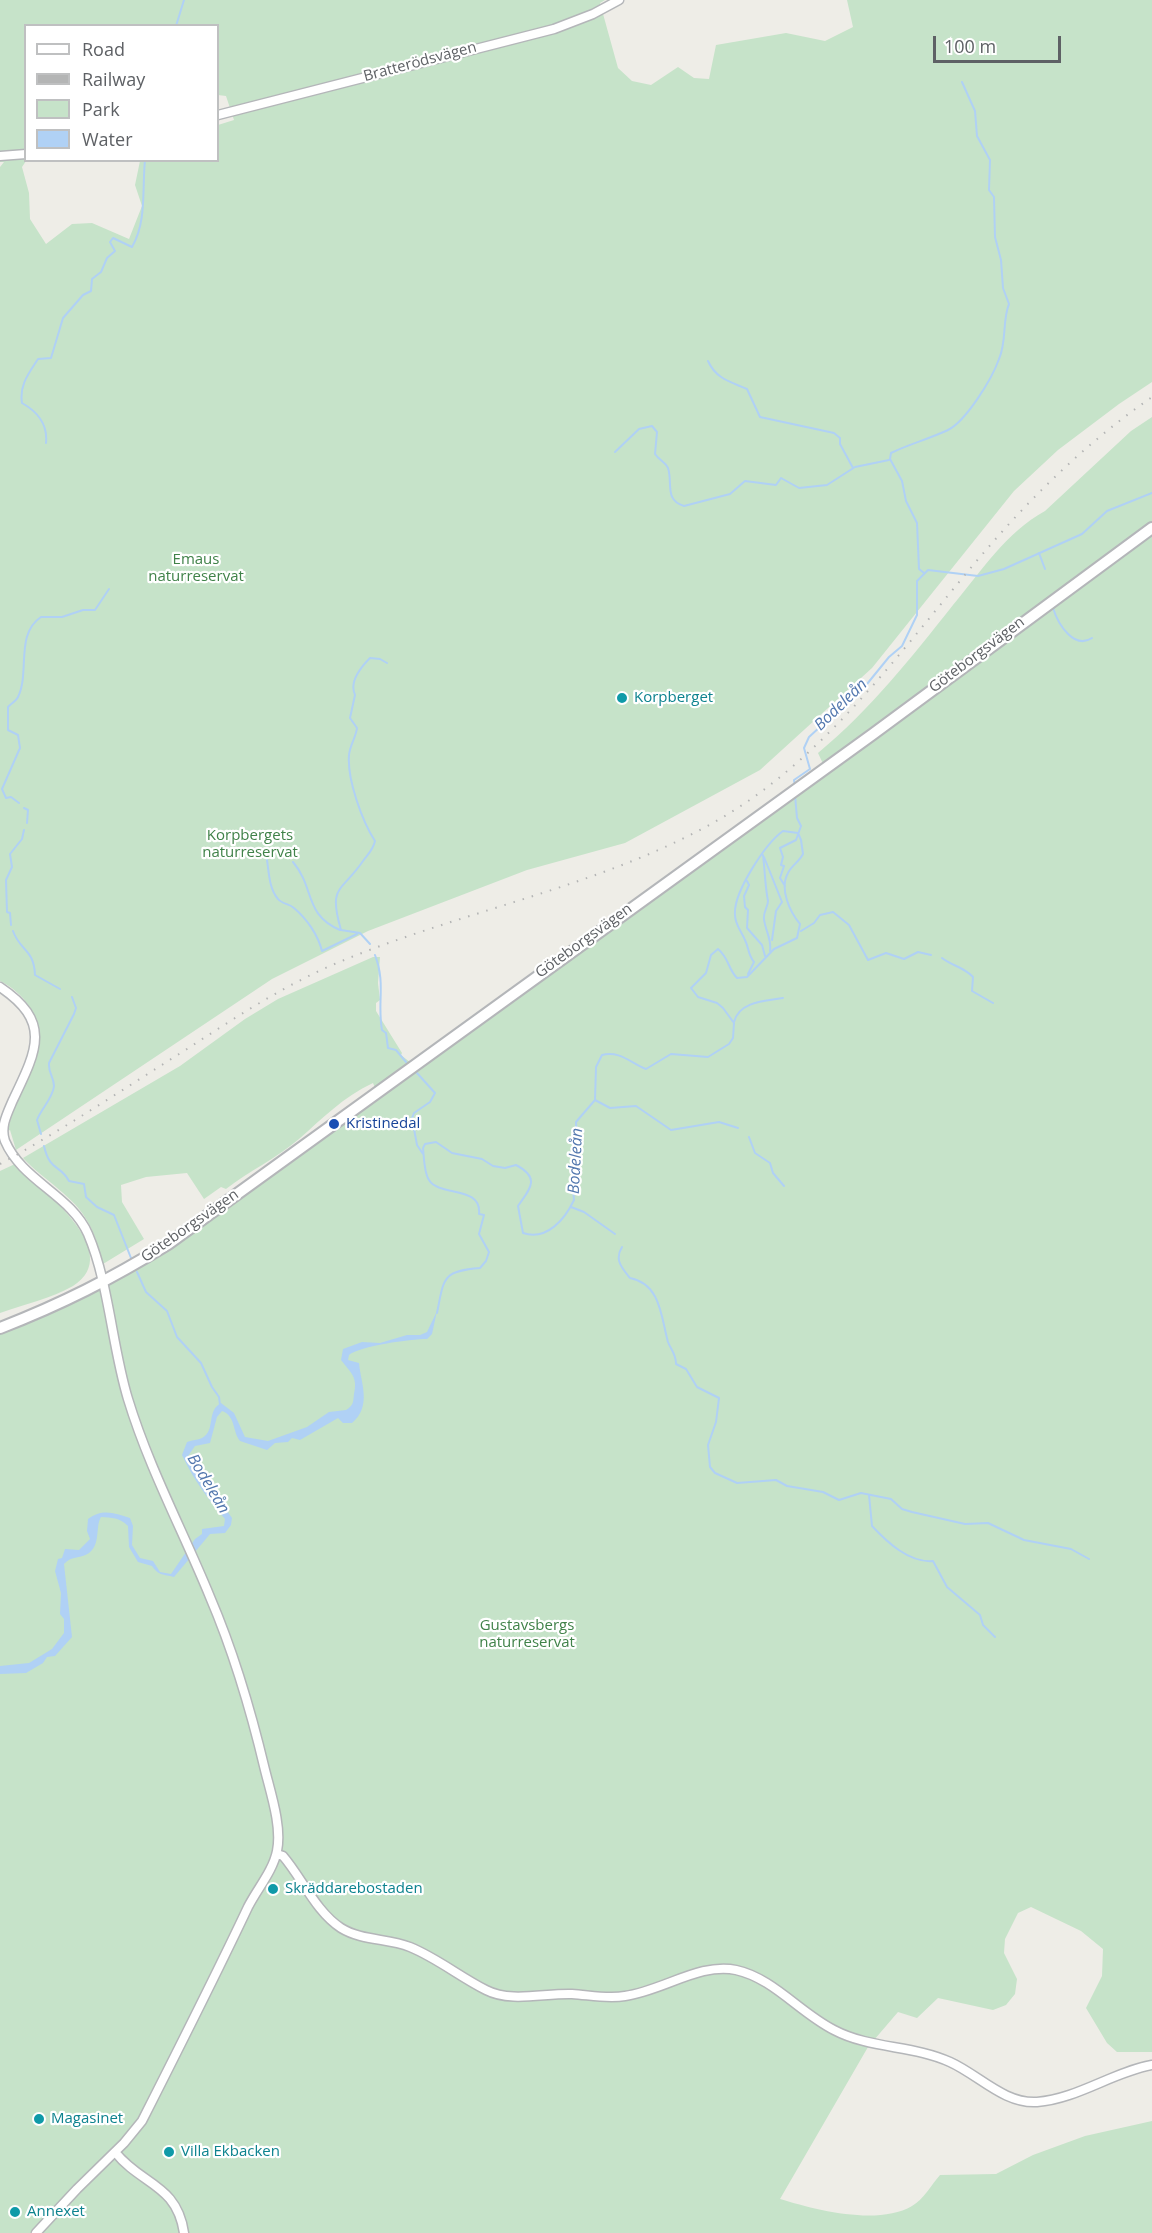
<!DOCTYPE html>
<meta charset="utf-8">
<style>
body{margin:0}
#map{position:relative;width:1152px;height:2233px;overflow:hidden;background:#eeede7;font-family:"Open Sans",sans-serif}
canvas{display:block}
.legend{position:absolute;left:24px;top:24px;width:195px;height:138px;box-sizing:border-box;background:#fff;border:2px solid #bfc0c1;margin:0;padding:8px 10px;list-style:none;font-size:18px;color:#5e6165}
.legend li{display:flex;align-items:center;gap:12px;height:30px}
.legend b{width:30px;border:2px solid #bfc0c1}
.scale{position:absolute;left:933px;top:36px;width:128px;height:27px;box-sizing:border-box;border:3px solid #5e6165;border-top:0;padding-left:8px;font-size:18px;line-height:21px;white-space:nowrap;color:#5e6165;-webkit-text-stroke:4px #fff;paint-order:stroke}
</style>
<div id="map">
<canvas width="1152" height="2233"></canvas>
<ul class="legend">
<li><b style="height:8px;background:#fff"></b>Road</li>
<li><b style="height:8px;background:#b4b5b5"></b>Railway</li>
<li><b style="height:16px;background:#c6e3c9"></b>Park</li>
<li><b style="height:16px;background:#b0d1f5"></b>Water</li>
</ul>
<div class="scale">100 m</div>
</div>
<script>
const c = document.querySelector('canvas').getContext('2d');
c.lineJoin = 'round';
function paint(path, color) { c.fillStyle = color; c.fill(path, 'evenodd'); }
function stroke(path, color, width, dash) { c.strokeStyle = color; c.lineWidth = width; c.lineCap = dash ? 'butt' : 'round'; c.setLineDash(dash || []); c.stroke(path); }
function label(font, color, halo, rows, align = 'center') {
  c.font = font + ' "Open Sans",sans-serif'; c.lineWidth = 4.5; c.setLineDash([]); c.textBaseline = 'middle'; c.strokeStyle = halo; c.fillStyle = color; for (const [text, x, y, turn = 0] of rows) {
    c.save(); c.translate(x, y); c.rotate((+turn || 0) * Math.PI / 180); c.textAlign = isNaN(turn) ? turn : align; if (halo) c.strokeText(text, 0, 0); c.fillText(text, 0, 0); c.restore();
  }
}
paint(new Path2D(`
 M0 0H605L600 3 618 68 632 81 651 85 678 67 694 78 709 79 716 45 786 33 825 41 853 27 847 0H1152V382L1119 404 1058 450 1014 491 872 668 760 770 625 843 527 870 368 931 272 979 16 1150 10 1130 8 1131 11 1115 39 1043C42 1017 23 992 0 981V167L4 162H0ZM26 26H218V95L226 96 234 120 218 125V160L140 161 135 185 142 206 129 239 92 223 72 224 46 244 30 219 29 193 22 167 26 161 32 160H26Z
 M1152 417V2052H1117L1107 2043 1086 2008 1102 1976 1103 1949 1081 1931 1031 1907 1018 1913 1005 1939 1004 1953 1017 1979 1015 1994 1006 2005 993 2010 938 1998 917 2018 898 2012 868 2047 780 2199C816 2210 878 2226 912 2206 923 2200 932 2184 940 2175L996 2174 1033 2155 1085 2136 1152 2121V2233H0V1328L86 1294 378 1095 373 1083C343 1097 323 1118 299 1139 277 1158 249 1171 226 1189L221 1187 204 1199 187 1173 146 1177 121 1185 122 1202 144 1239 103 1264C99 1251 96 1236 89 1224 75 1196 44 1181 23 1158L180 1066 245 1019 278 999 373 957H380L378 983 380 1000 376 1003V1011L402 1053 401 1055 416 1067 826 770 818 753C870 710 911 658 953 605 981 572 1006 532 1045 511L1131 431Z
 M15 1164C39 1187 127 1252 73 1286 52 1298 23 1305 0 1313V1171Z`), '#c6e3c9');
paint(new Path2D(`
 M437 1311 432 1334 427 1339C410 1339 360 1346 349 1355L348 1360 359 1363C361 1384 372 1406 352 1423H343L338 1418 300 1440 292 1438 288 1442 275 1443 267 1450 240 1441C232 1431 236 1416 222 1411L217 1417 210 1443 195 1446 188 1456 232 1518 231 1525 225 1533 210 1534 174 1577C163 1574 159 1576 152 1566L138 1562 129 1547 128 1526C119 1517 112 1518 101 1517 95 1527 101 1544 89 1553 81 1559 72 1555 64 1564L72 1637 55 1656 47 1657 43 1663 26 1673 0 1674V1666L29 1663 52 1649 64 1633V1619L60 1614 61 1593 55 1571 58 1559 62 1558 65 1549 79 1550 90 1539 87 1531 88 1519C102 1508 115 1513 130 1518L133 1526 132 1545 140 1558 153 1561 160 1572 171 1574 195 1539 202 1534V1529L224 1526 225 1519C208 1499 193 1479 182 1455L187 1442C192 1440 198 1440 202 1438 216 1431 206 1411 221 1403L234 1413 245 1437 268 1441 307 1427 329 1412 346 1410C354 1405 353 1402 354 1394 358 1377 351 1373 341 1360L343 1349 362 1342 380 1343 407 1335H420L427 1332Z`), '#b0d1f5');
stroke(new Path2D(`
 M176 26 184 0
 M708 361C716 379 731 382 747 389L760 417 834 433 840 438V444L853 468
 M46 443C48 424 38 412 22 403 19 385 29 373 38 359L51 358 63 318 83 295 91 291 92 279 101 272 107 258 115 251 110 242 113 238 132 247C147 221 142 189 145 160
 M615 452 639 429 652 426 657 432 655 454C659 460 665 462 668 468 673 483 664 500 684 506L730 494 745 481 776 485 781 478 799 488 827 485 855 467 889 460
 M1039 553 1045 569
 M924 573 919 569 917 523 906 501 902 481 890 459 891 453C909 444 929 439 948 430 966 421 992 379 999 359 1007 341 1002 321 1009 304L1003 288 1001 260 995 237 994 197 989 190 990 160 977 136 975 111 962 82
 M1053 608C1058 624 1074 650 1092 638
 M795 786 794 780 810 769 804 748 809 737 867 684 889 657 902 646 917 615V581L928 570 978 576 1004 569 1082 534 1107 511 1152 493
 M19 803 11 797 6 798 2 789 20 748 18 735 8 730V707C12 703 16 701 18 697 30 673 15 634 41 617H62L83 610H95L109 589
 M24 808 28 810 27 823
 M266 854C269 868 268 888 278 899 282 904 290 904 294 908 307 919 318 935 322 951L357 934
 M763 855C765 871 765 886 768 901 768 907 763 912 764 919 765 930 772 939 770 951
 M764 857 782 902 776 911 772 940
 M293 862C315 888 304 915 340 930
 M747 881 749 885 744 896 745 907 748 910 747 928 762 945 765 956
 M785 886 780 878 784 866 781 865 783 857 780 848 796 840 801 826 797 818 795 795
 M11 925 10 913 7 912 6 880 12 867 10 854 22 839 24 830
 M13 931C20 951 34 949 35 975L60 989
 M801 931 814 923 820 915 833 912 849 925 868 960 886 953 904 959 918 952 931 955
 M370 944 360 933 341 930C328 885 341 893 363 861 368 854 373 850 375 841 362 821 347 779 349 755 350 745 356 737 357 728L350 718 355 695C349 682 361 667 370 658L380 659 387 663
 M375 955C386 983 377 1003 382 1030L386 1033 388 1048 396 1050 406 1062
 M942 958C952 966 964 967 973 977L972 991 993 1003
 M748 974 754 962C748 955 749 948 745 940 742 932 735 925 735 915 733 893 765 844 783 831L798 833
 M734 1022C739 1001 766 1001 783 998
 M417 1073 435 1093 430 1102 414 1113 412 1118 417 1145 423 1154
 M595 1100 610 1108 636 1106 671 1130 719 1122 738 1128
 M41 1134 37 1120C41 1109 53 1098 54 1086 54 1077 48 1073 49 1063L74 1014 76 1008 72 997
 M749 1137 755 1153 770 1163 773 1173 784 1186
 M44 1146C50 1172 60 1164 69 1181L84 1184 86 1197 97 1207 114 1215 131 1258
 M571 1207 584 1212 615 1234
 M622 1247C614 1260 622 1268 630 1278 661 1284 661 1317 668 1342 671 1350 676 1354 676 1364L686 1369 697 1387 719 1398 716 1422 708 1445 710 1467 715 1473 737 1483 776 1480 787 1486 823 1492 839 1500 861 1493 891 1499 902 1509 912 1512 965 1524 988 1523 1024 1540 1071 1549 1089 1559
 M137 1272 146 1292 167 1311 177 1337 201 1363 212 1387 219 1397 220 1405
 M437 1313C444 1278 442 1271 480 1268L486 1261 489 1252 479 1234 484 1215 479 1214C482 1185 439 1197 429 1180 424 1173 424 1157 423 1148L425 1144 436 1142 452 1153 482 1159 493 1166 505 1168 516 1165C541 1178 530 1189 518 1206L523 1233C547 1241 565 1219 574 1200L572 1179V1162L577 1148 576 1122 595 1100 596 1067 602 1055C619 1050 631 1063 646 1069L671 1054 708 1057 729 1044 733 1038 734 1023 723 1008 717 1003 698 997 691 988 706 973 711 955 718 949C729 958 728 969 737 978L747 977 774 949 797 938 800 924C790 912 779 889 788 873 791 866 799 862 803 854L801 840 798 833
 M869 1495 872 1526C887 1542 909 1563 933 1561L947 1587 980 1615 983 1625 995 1637`), '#b0d1f5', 2);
const minor = new Path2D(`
 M218 115 554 29 593 14 619 0
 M0 156 26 154
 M0 987C52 1022 37 1050 13 1100 7 1114 0 1127 5 1141 22 1181 71 1195 88 1234 109 1283 112 1347 128 1399 149 1468 183 1531 210 1597 234 1653 251 1711 265 1770 271 1794 282 1827 277 1851 273 1871 257 1889 248 1907 214 1979 178 2050 142 2121L124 2143 77 2189 36 2233
 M277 1854 283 1856C302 1878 316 1912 341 1928 362 1941 388 1938 410 1947 437 1958 460 1977 486 1990 511 2003 544 1993 572 1994 589 1995 607 1999 625 1996 662 1991 701 1962 736 1970 773 1978 800 2013 834 2030 870 2049 913 2045 950 2062 979 2075 1004 2104 1037 2102 1077 2099 1113 2072 1152 2065
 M115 2152C141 2185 177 2184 184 2233`);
const tertiary = new Path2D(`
 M0 1328C62 1304 111 1279 168 1244L873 734 1152 528`);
stroke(minor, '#b4b6b9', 11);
stroke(tertiary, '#b4b6b9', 14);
stroke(minor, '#fff', 8);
stroke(tertiary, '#fff', 10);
stroke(new Path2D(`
 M0 1164C64 1129 125 1088 187 1049 230 1021 274 992 321 970 458 908 631 884 754 797 847 730 912 636 986 550 1035 493 1090 440 1152 397`), '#b4b5b5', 2, [1.5, 8]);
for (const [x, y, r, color] of [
 [622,698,6,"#0f9aa8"],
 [334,1124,6,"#1a4fb4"],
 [273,1889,6,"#0f9aa8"],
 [39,2119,6,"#0f9aa8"],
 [169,2152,6,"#0f9aa8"],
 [15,2212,6,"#0f9aa8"]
]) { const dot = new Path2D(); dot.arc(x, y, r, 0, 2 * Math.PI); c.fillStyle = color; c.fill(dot); stroke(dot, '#fff', 2); }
label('15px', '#5e6165', '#fff', [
 ["Bratterödsvägen",420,62,-15],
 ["Göteborgsvägen",977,655,-37],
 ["Göteborgsvägen",584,941,-36],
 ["Göteborgsvägen",190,1226,-35]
]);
label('15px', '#408249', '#fff', [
 ["Emaus",196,560],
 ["naturreservat",196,577],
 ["Korpbergets",250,836],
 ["naturreservat",250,853],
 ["Gustavsbergs",527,1626],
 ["naturreservat",527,1643]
]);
label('15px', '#0d838f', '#fff', [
 ["Korpberget",634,698],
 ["Skräddarebostaden",285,1889],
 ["Magasinet",51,2119],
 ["Villa Ekbacken",181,2152],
 ["Annexet",27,2212]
], 'left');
label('15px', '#164399', '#fff', [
 ["Kristinedal",346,1124]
], 'left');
label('italic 16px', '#5277ae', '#fff', [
 ["Bodeleån",841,705,-44],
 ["Bodeleån",576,1161,-87],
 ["Bodeleån",208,1484,59]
]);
</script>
